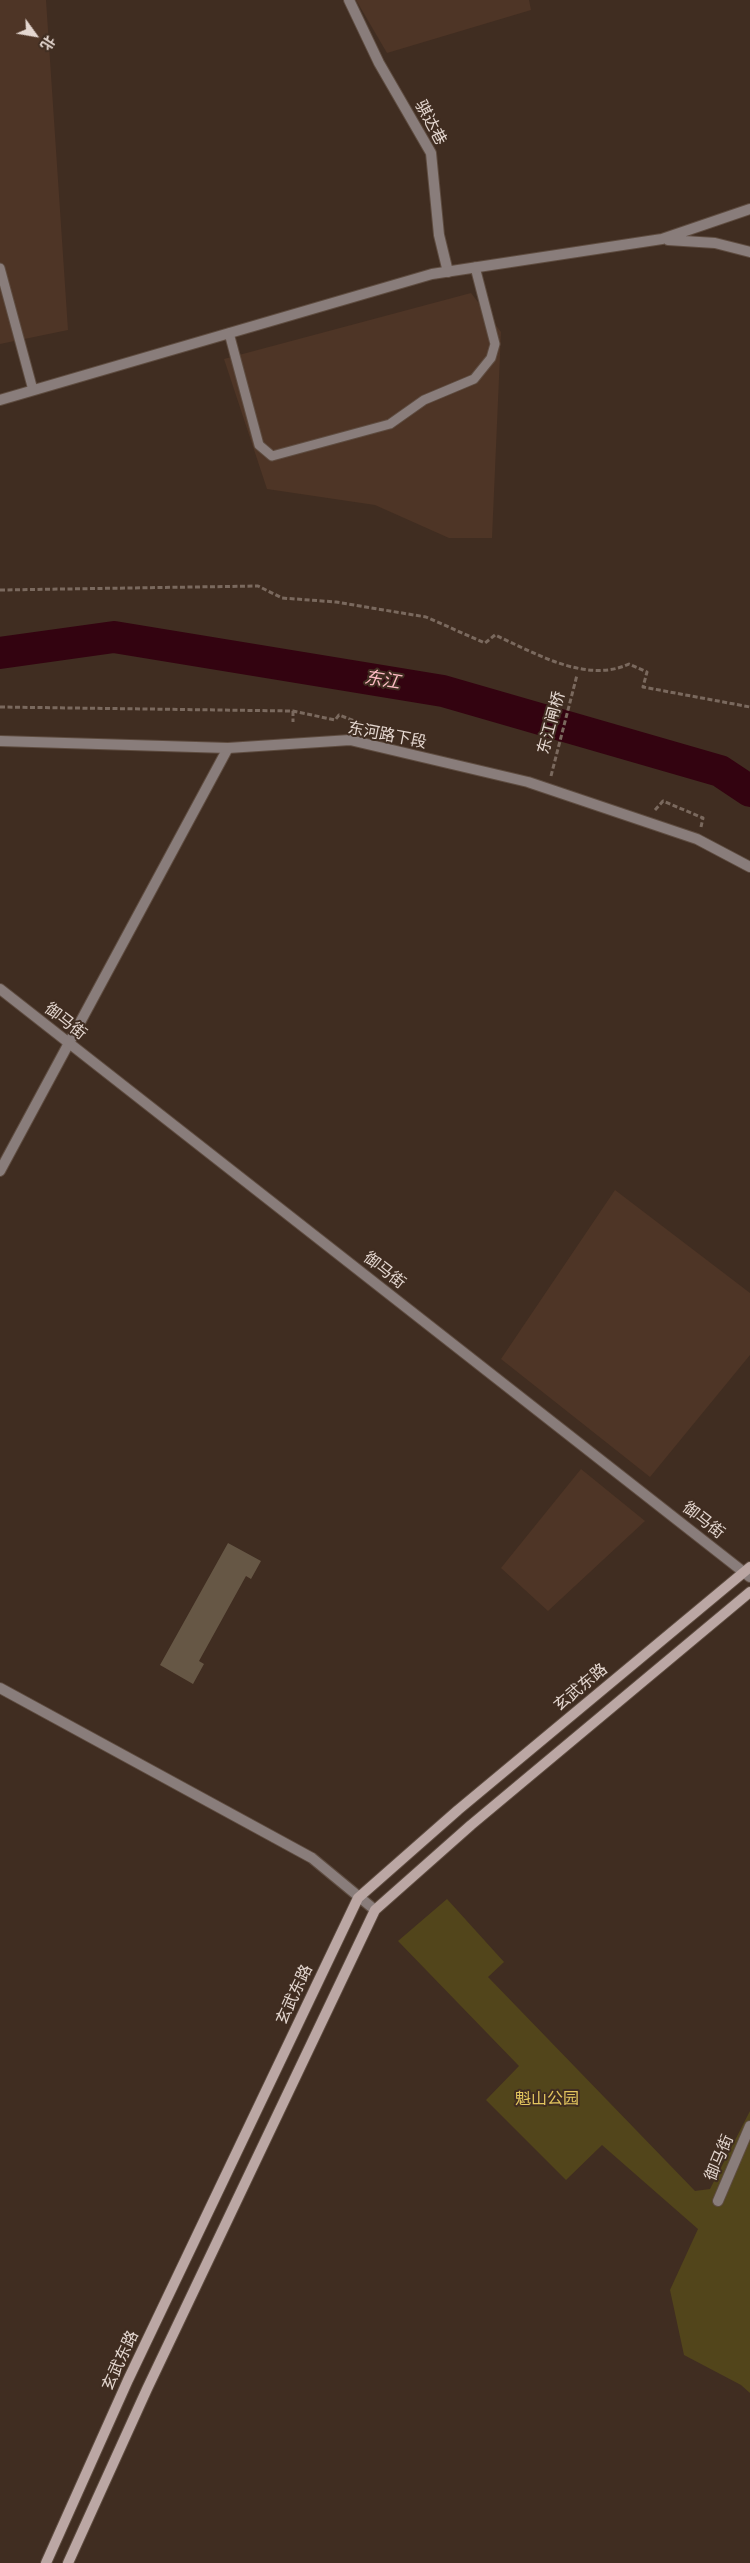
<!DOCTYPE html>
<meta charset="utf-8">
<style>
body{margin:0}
#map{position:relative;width:750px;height:2563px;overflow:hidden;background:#402d21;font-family:"DejaVu Sans","Noto Sans SC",sans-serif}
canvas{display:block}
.north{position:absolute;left:10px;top:10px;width:50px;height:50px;-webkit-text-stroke:4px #402d21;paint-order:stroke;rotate:122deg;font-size:14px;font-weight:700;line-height:20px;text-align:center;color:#e4d7d0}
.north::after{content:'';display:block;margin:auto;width:18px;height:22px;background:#e4d7d0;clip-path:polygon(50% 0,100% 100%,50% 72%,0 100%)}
</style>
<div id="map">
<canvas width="750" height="2563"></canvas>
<div class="north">北</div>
</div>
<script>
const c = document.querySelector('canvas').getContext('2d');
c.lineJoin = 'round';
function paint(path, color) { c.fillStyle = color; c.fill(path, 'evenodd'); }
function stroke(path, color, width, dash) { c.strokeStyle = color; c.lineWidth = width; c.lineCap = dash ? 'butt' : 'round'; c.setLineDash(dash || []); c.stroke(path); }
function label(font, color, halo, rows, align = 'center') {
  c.font = font + ' "DejaVu Sans","Noto Sans SC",sans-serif'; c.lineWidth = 4; c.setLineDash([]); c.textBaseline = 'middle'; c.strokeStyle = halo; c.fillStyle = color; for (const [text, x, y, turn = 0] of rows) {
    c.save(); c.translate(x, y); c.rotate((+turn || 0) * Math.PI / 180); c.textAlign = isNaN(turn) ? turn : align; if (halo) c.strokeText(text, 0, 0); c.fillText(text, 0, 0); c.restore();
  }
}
paint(new Path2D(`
 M0 0H46L68 330 0 344Z
 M356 0H529L531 10 387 53Z
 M471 293 501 332 492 538H449L375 505 267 489 224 359Z
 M615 1190 750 1293V1355L650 1477 501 1359Z
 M581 1469 645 1521 548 1611 501 1568Z`), '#4e3526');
paint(new Path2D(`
 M447 1899 504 1962 488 1977 695 2191 710 2189 750 2111V2393L741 2385 684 2355 670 2290 698 2229 602 2145 566 2180 486 2100 519 2066 398 1941Z`), '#52451b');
stroke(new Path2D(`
 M0 653 114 637 443 691 720 771 750 791`), '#330310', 32);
paint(new Path2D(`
 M228 1543 261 1561 251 1579 246 1576 199 1661 204 1664 193 1684 160 1665Z`), '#665745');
const service = new Path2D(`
 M0 268 33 390
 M229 333 259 445 272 456 390 424 424 400 474 379 491 358 495 344 475 267`);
const minor = new Path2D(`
 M349 0 379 63 431 153 439 235 448 272
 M0 1171 228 748`);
const tertiary = new Path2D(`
 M668 240 715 243 750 252
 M0 400 432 274 662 239 750 209
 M0 741 228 748 350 740 528 782 697 839 750 867
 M0 989 750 1577
 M0 1688 312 1858 375 1910
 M718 2201 750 2126`);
const secondary = new Path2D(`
 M46 2563 128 2380 358 1898 458 1810 750 1567
 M68 2563 147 2389 375 1910 471 1825 750 1592`);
stroke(service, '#5e4c40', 11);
stroke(minor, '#5e4c40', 12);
stroke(tertiary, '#5e4c40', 12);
stroke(secondary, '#5e4c40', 12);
stroke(new Path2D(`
 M0 590 258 586 282 598 336 602 426 617 485 643 495 635C535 653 586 684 629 664L647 672 643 687 750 707
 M0 707 293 711 335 720 339 715 383 732
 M293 711V722
 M551 776 577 675
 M655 810 663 801 703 818 701 827`), '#7a695e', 3, [5, 2.5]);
stroke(service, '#897d7b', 9);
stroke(minor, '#897d7b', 10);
stroke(tertiary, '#897d7b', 10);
stroke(secondary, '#bba7a4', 10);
label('16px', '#e4d7d0', '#402d21', [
 ["骐达巷",430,123,62],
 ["东江闸桥",552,723,-75],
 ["东河路下段",387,736,11],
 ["御马街",65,1022,38],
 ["御马街",384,1271,38],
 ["御马街",703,1521,38],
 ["玄武东路",581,1688,-40],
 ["玄武东路",295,1995,-65],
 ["御马街",720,2158,-67],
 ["玄武东路",121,2361,-65]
]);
label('16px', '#e4c65f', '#402d21', [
 ["魁山公园",547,2100]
]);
label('italic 18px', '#fbbac2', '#402d21', [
 ["东江",382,681,9]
]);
</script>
